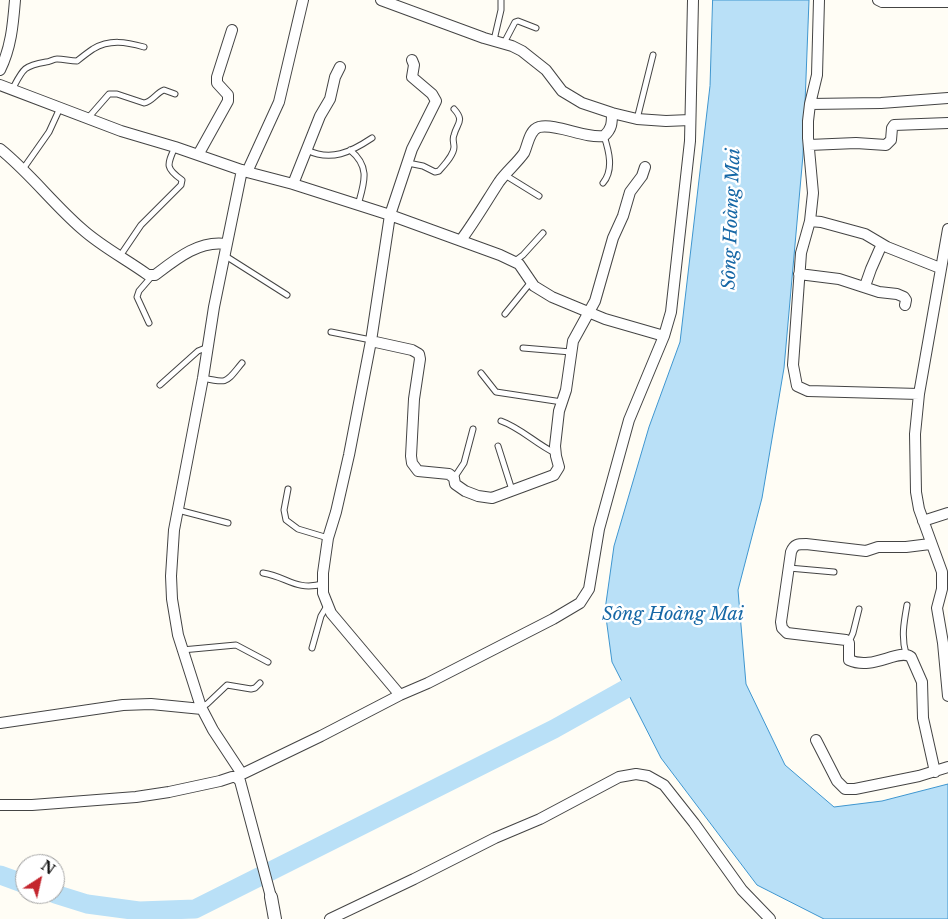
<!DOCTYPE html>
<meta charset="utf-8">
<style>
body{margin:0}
#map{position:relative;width:948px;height:919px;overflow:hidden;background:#fffdf5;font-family:"Libre Baskerville",serif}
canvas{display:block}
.north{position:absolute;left:15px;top:854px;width:50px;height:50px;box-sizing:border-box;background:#fff;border:1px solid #a0a0a0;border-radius:50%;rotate:35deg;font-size:14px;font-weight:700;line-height:20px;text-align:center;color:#111}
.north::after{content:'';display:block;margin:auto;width:18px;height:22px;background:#c4262e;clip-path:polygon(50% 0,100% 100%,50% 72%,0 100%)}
</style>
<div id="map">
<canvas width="948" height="919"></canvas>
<div class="north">N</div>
</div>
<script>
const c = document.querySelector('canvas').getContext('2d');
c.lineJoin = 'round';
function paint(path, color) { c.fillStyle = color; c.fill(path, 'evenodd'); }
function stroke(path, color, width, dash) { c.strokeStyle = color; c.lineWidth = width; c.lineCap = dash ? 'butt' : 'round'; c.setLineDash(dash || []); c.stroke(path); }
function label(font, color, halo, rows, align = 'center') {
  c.font = font + ' "Libre Baskerville",serif'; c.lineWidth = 5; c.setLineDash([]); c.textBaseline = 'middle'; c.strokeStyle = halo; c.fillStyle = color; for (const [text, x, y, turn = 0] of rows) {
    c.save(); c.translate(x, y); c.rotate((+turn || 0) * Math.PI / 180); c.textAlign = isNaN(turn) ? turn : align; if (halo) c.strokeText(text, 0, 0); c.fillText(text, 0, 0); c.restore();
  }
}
const water = new Path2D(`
 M713 0H809L803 155 784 368 762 498 738 590 746 684 785 765 834 807 882 801 948 784V919H824L757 885 661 758 612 662 605 610 614 546 649 427 680 342 710 86Z`);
paint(water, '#b9e0f7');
stroke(water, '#3f96cf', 1);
stroke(new Path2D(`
 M0 875 25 884
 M55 894 87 904 139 911 195 909 554 729 647 677`), '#b9e0f7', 19);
const service = new Path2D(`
 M494 40 501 10V0
 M504 43 515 22 518 21 536 28
 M12 90C23 69 23 66 46 62 50 62 53 59 57 59 64 59 70 61 77 61 82 57 87 53 93 49 110 39 126 42 144 47
 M88 118 109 94H117L144 103C152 102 156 93 164 90L175 94
 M637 119 653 55
 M307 150C331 162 351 152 372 138
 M350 150C371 167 364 183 358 205
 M408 163 423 166 435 172 439 171C444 165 454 155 454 147 454 143 452 139 454 135 457 123 465 121 454 109
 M23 169 49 132 60 108
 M505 175 539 196
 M603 183C614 170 609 151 604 136
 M224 255 287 295
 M120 256 141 225 181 185 182 180C165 168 167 165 175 147
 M515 261 523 255 543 233
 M505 314 531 282
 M149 323 137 297 139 291 152 276
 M331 332 371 340
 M523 348 571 352
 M481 373 496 392 562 402
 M203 378C229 384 226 382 242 363
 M160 385 198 351 208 347
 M501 421C521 428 536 444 555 453
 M498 446 512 490
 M454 478 464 463 473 429
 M288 489 284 510 286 520 298 529 328 538
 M178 510 228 523
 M789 568 834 572
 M263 573C288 577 295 591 323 584
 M849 642 853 633 859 609
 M312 648 321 616 327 606
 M182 650 236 645 268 662
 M906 654C901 637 904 622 907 605
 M201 707 207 704 227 685 251 689 255 688 260 683`);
const minor = new Path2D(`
 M381 0 484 38 512 46 522 51 546 70 562 91 582 103 612 113 637 119 666 121 690 120
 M819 0 817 75 810 104 808 121V138L813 193 810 221 801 253 793 365 797 386 808 391 919 394
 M878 0 882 2H948
 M0 70C11 48 13 25 15 0
 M0 85 121 131 175 147 247 172 293 184 390 215 500 255 519 264 534 286 552 297 605 319 664 336
 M810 104 881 103 948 98
 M809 145 856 143 886 145 891 140 892 128 894 125 948 123
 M0 149C30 173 53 204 82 229 102 247 126 259 148 275H155C176 259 199 240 226 244
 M198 155 228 101V95L217 83V77L232 30
 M247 172 279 102 303 0
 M293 184 320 116 330 99 335 77 340 67
 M810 221 821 222 865 234 887 247 940 268
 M948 229 919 394 915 434 916 492 919 509 942 572V589L937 608 943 643 948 696
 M461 240C475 221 486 202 499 182 506 172 517 163 524 153 528 145 529 130 539 127 557 123 585 139 604 136 612 129 612 123 612 113
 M799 274 839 279 879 292 897 294 904 297 906 300 905 305
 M865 286 871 269 882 244
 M371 341 412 350 419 354 420 359 414 399 411 456 412 463 418 471 449 474 454 478 455 484 465 491 478 496 492 498 554 475 559 467 556 456 555 446 559 411 566 390 573 341 595 301 613 238 623 216 630 192 642 176 645 167
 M923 521 948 513
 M930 544 906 547H878L866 551 806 544C798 544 794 544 791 552L781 622 782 628 787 633 846 640 849 643V660C873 671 898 648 911 657L922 682 923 718 935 772
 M400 695 331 613 323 593V573L328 538 336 512 349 455 371 341 390 215 412 149 436 101 432 94 412 77 414 65 412 60
 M0 723 123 705 151 704 202 709
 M816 740 837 781 845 789H855L919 776 948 767
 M242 774 213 730 201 707 178 635 172 599 171 576 174 530 203 378 214 307 242 170
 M236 777 321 736 400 695 428 683 553 619 580 603 589 589 599 529 629 420 664 336 671 312 690 141 693 0
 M0 805H32L136 797 169 792 220 781 232 777H236L240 781 271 897
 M330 919 414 879 495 838 540 819 619 777 636 774 648 776 664 785 694 823 742 890 770 919`);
const tertiary = new Path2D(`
 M271 897 275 919`);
stroke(service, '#444', 7);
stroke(minor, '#444', 12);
stroke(tertiary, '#444', 14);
stroke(service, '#fff', 5);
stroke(minor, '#fff', 10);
stroke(tertiary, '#fff', 12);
label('italic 18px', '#1768a6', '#fff', [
 ["Sông Hoàng Mai",732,219,-88],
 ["Sông Hoàng Mai",673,615]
]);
</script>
